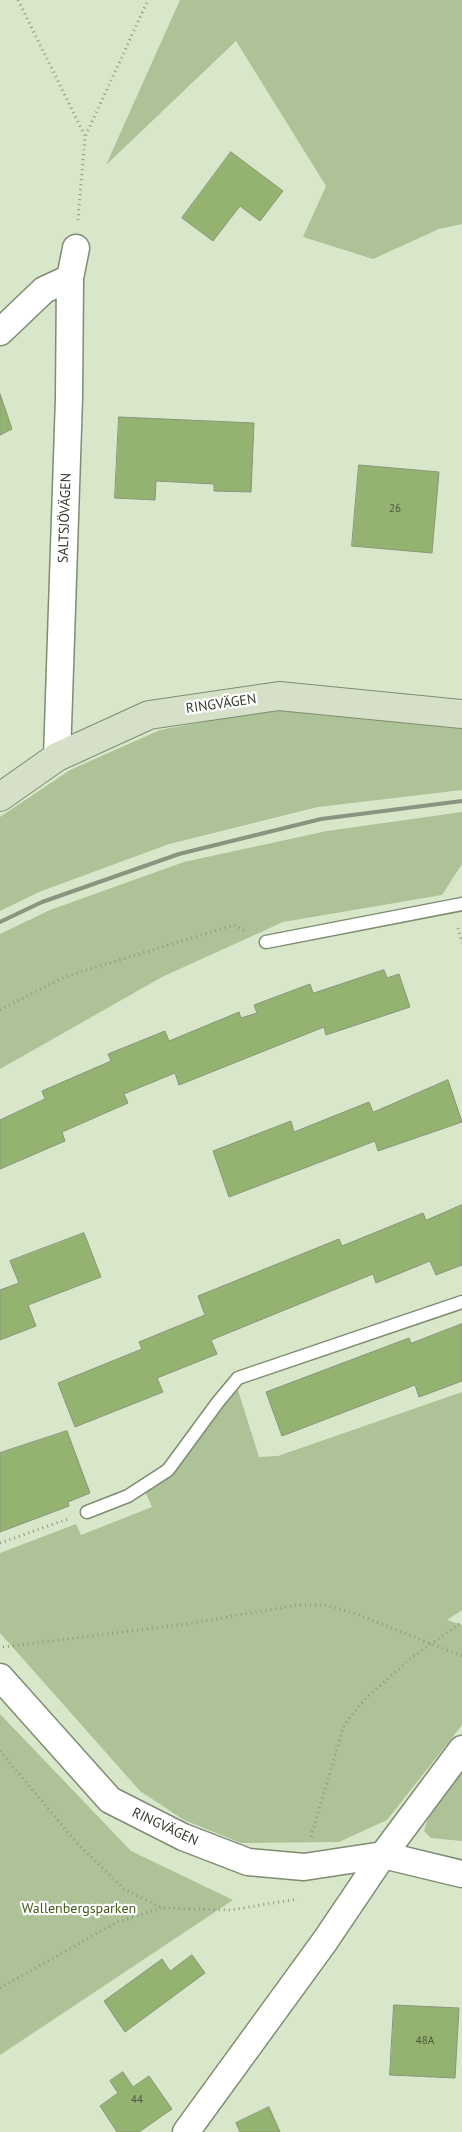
<!DOCTYPE html>
<meta charset="utf-8">
<style>
body{margin:0}
canvas{display:block;background:#d8e6ca}
</style>
<canvas width="462" height="2132"></canvas>
<script>
const c = document.querySelector('canvas').getContext('2d');
c.lineJoin = 'round';
function paint(path, color) { c.fillStyle = color; c.fill(path, 'evenodd'); }
function stroke(path, color, width, dash) { c.strokeStyle = color; c.lineWidth = width; c.lineCap = dash ? 'butt' : 'round'; c.setLineDash(dash || []); c.stroke(path); }
function label(font, color, halo, rows, align = 'center') {
  c.font = font + ' "PT Sans",sans-serif'; c.lineWidth = 4.5; c.setLineDash([]); c.textBaseline = 'middle'; c.strokeStyle = halo; c.fillStyle = color; for (const [text, x, y, turn = 0] of rows) {
    c.save(); c.translate(x, y); c.rotate((+turn || 0) * Math.PI / 180); c.textAlign = isNaN(turn) ? turn : align; if (halo) c.strokeText(text, 0, 0); c.fillText(text, 0, 0); c.restore();
  }
}
paint(new Path2D(`
 M180 0H462V224L439 229 373 259 303 237 326 186 236 41 106 165Z
 M287 710 462 729V790L318 807 169 844 39 892 0 911V817L70 770 160 730 229 717Z
 M462 812V864L442 895 283 922 162 977 0 1069V934L50 910 184 862 327 831Z
 M237 1387 259 1457 278 1456 462 1392V1610L447 1620 462 1625V1725L387 1820 339 1842 241 1843 184 1820 140 1791 0 1633V1553L76 1524 81 1535 152 1507 144 1489Z
 M0 1714 131 1851 233 1900 0 2055Z
 M462 1772V1841L431 1838 424 1831 428 1818Z`), '#adc297');
const building = new Path2D(`
 M231 152 283 191 260 221 240 206 213 241 182 218Z
 M0 394 12 429 0 435Z
 M119 417 254 423 251 492 214 491V484L156 481 155 500 115 498Z
 M359 465 439 472 432 553 352 546Z
 M384 970 387 978 399 974 410 1007 326 1035 324 1027 179 1085 175 1073 124 1094 128 1103 62 1132 65 1141 0 1169V1120L45 1099 42 1091 111 1061 108 1054 165 1031 169 1041 239 1012 241 1018 257 1013 254 1005 310 984 313 993Z
 M448 1080 462 1122 378 1151 375 1141 229 1197 213 1151 291 1121 294 1132 369 1102 373 1112Z
 M462 1205V1265L436 1275 430 1261 376 1283 373 1274 211 1340 217 1354 157 1378 163 1392 75 1427 58 1383 142 1349 139 1342 205 1315 198 1296 339 1239 342 1246 423 1213 426 1220Z
 M84 1233 101 1277 28 1305 36 1326 0 1340V1290L19 1283 10 1261Z
 M462 1324V1381L419 1397 415 1385 282 1436 266 1392 409 1338 411 1343Z
 M67 1431 90 1493 68 1502 69 1506 0 1532V1453Z
 M192 1955 205 1973 125 2032 104 2001 162 1959 170 1971Z
 M394 2005 459 2008 455 2078 390 2075Z
 M123 2072 133 2087 149 2076 172 2109 139 2132H117L100 2106 118 2093 110 2081Z
 M269 2107 280 2132H240L236 2123Z`);
paint(building, '#94b371');
stroke(building, '#88957b', 1);
const lane = new Path2D(`
 M266 942 462 904
 M87 1512 128 1496 168 1470 218 1402 238 1378 462 1302`);
const street = new Path2D(`
 M0 332 44 290 70 278
 M57 757 69 398 70 278 76 248
 M0 1677 110 1800 183 1837 248 1862 304 1867 383 1855 462 1874
 M186 2132 325 1941 383 1855 462 1749`);
const secondary = new Path2D(`
 M0 797 57 757 149 715 279 696 462 714`);
stroke(lane, '#7f8c72', 15);
stroke(street, '#7f8c72', 29);
stroke(secondary, '#7f8c72', 30);
stroke(new Path2D(`
 M18 0 85 136
 M78 220 85 137 148 0
 M458 928 462 943
 M0 1010 64 977 234 925 247 932
 M0 1543 68 1519
 M3 1647 186 1624 297 1605H325L354 1613 462 1656
 M0 1751 76 1842 124 1889 162 1908 231 1910 298 1899
 M311 1837 344 1725 364 1700 411 1658 462 1622
 M0 1988 117 1922 161 1908`), '#8e9884', 3, [1, 4]);
stroke(lane, '#fff', 12);
stroke(street, '#fff', 26);
stroke(secondary, '#d6e0c9', 28);
stroke(new Path2D(`
 M0 922 42 902 179 854 321 819 462 801`), '#8a9480', 4);
label('11px', '#4d5840', null, [
 ["26",395,509],
 ["48A",425,2041],
 ["44",137,2100]
]);
label('14px', '#353a2f', '#fff', [
 ["SALTSJÖVÄGEN",65,518,-88],
 ["RINGVÄGEN",221,704,-8],
 ["RINGVÄGEN",165,1827,25]
]);
label('14px', '#3f5b15', '#fff', [
 ["Wallenbergsparken",79,1909]
]);
</script>
